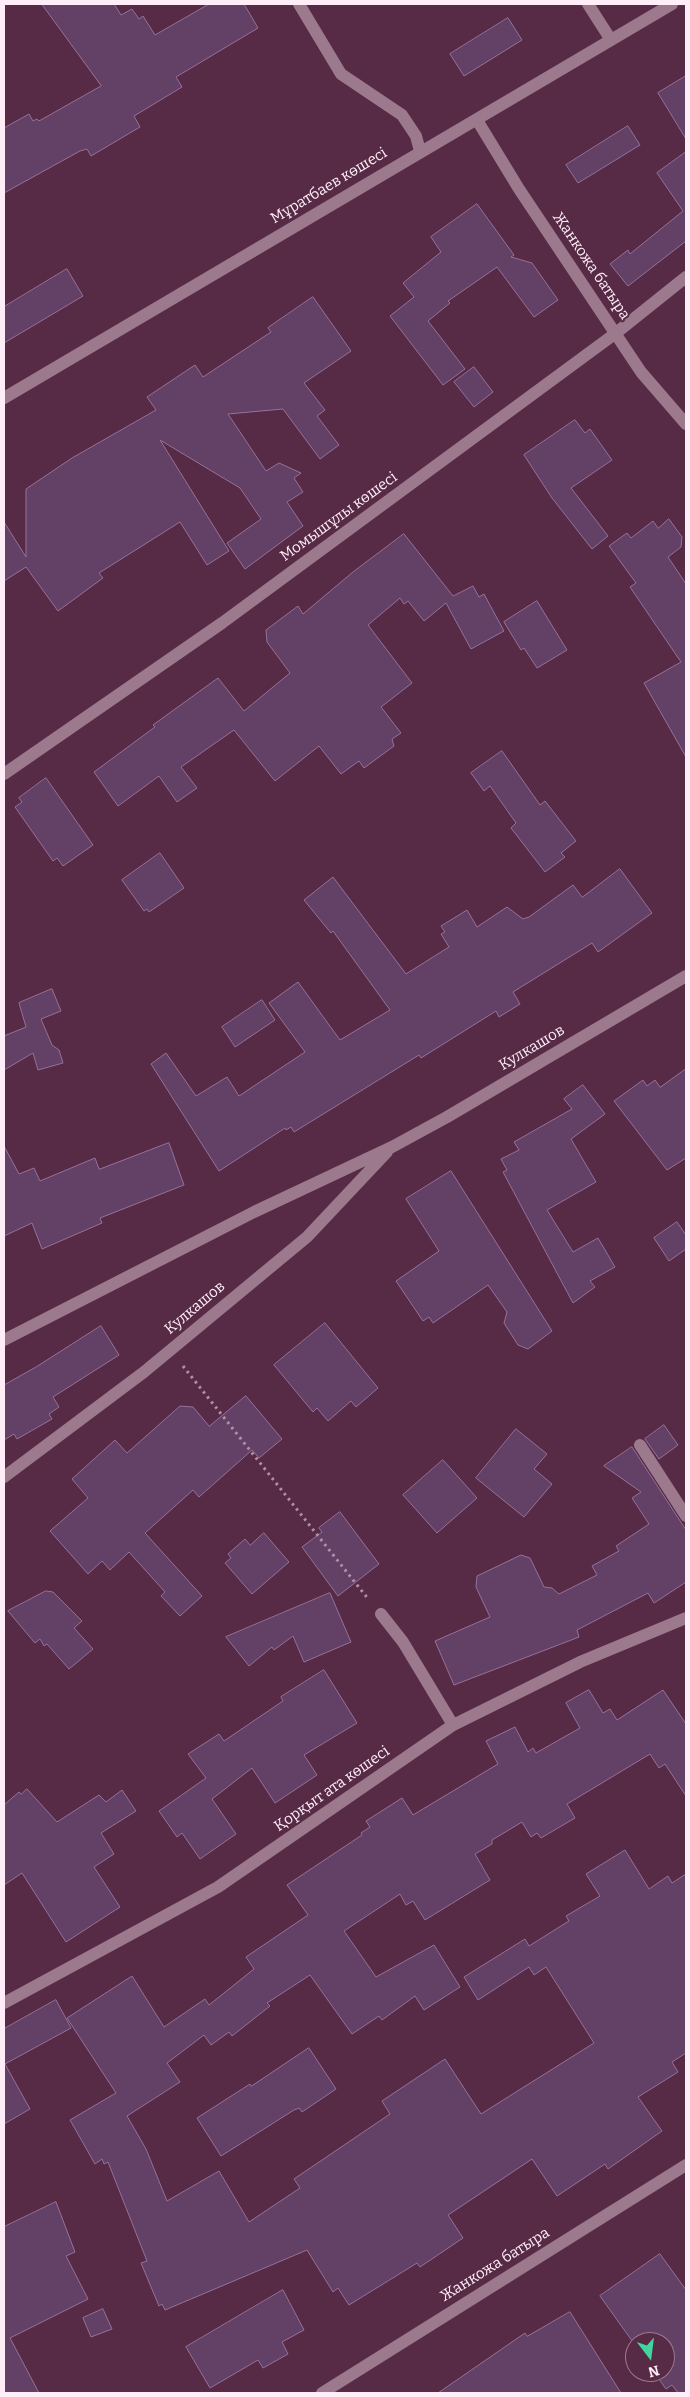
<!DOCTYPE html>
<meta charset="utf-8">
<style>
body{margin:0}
#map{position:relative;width:690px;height:2397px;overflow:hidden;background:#572b46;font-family:Bitter,serif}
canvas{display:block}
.frame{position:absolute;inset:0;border:5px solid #ffeef7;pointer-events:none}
.north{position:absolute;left:625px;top:2332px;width:50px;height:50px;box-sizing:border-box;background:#572b46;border:1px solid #9a798d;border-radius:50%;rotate:165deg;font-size:14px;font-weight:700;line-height:20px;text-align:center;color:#ffeef7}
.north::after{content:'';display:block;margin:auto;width:18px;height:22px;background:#43d4a0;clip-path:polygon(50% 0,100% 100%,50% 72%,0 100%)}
</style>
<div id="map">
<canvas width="690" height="2397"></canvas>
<div class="frame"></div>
<div class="north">N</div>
</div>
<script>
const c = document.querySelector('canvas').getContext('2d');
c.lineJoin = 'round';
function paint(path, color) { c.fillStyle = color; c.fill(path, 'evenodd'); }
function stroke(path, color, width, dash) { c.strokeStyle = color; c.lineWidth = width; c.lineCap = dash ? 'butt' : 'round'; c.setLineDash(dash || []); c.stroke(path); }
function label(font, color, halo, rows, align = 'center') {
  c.font = font + ' Bitter,serif'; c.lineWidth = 4; c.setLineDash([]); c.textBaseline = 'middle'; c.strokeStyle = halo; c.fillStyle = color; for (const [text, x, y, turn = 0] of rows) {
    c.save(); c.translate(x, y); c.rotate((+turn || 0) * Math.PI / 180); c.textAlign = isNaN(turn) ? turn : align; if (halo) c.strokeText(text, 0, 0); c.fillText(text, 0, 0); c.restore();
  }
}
const building = new Path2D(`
 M42 4H114L121 15 132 9 139 19 143 16 155 35 209 4H244L258 28 176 77 182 87 134 116 140 127 91 156 87 149 80 151 4 193V128L29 114 33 121 37 119 39 121 101 86Z
 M508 18 522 40 464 76 450 54Z
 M686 76V139L658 93Z
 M628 126 640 145 578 183 566 165Z
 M686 152V241L628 286 610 264 628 250 630 254 683 211 657 173Z
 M477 204 514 255 511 257 532 263 558 300 534 317 497 267 448 301 450 303 428 321 465 369 443 385 390 316 414 297 403 283 441 252 431 237Z
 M67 269 83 296 4 343V307Z
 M313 297 351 351 304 383 325 410 317 416 339 445 320 459 283 409 228 414 266 471 279 463 301 473 294 478 303 492 287 502 303 526 245 569 227 543 261 519 240 488 160 440 229 551 207 565 180 522 99 573 103 578 58 611 26 567 4 581V522L26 557V489L72 458 156 410 147 397 195 365 203 377 271 332 268 328Z
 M474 367 493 392 474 407 454 382Z
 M575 420 585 433 590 429 612 460 571 488 608 536 592 549 552 498 524 455Z
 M669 519 682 537 681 547 668 557 686 584V757L644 683 681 662 630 587 636 583 609 546 627 533 631 538 653 521 658 528Z
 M404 534 453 596 473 586 479 597 484 594 504 631 471 649 446 603 424 621 408 601 404 604 400 598 368 625 412 683 381 707 401 733 392 739 394 746 364 768 359 761 341 774 319 746 275 781 234 730 181 767 197 788 177 802 159 776 118 806 94 772 155 727 153 725 218 678 244 711 290 673 267 642 266 630 298 606 303 614 353 572Z
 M537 601 567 650 537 668 524 648 521 650 504 622Z
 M502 751 540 805 545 801 576 841 561 853 565 857 545 872 511 828 516 823 490 786 484 791 471 773Z
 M46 778 93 845 63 866 57 858 53 861 15 807 22 802 19 798Z
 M160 853 184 888 149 912 147 909 144 911 122 880Z
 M620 869 652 913 598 952 592 943 513 992 520 1004 499 1017 496 1011 421 1058 419 1055 294 1132 291 1127 286 1130 285 1128 219 1171 151 1064 166 1053 196 1096 227 1077 239 1096 305 1052 269 1003 298 982 340 1040 390 1010 333 931 331 933 304 900 333 877 406 974 449 947 441 934 445 932 441 926 467 910 477 927 507 907 523 919 529 917 573 885 582 897Z
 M52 989 61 1011 41 1019 52 1045 59 1050 63 1063 38 1070 33 1053 4 1070V1036L26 1027 19 1003Z
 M262 1000 275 1020 235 1047 222 1027Z
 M686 1069V1158L667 1170 614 1101 643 1080 647 1086 655 1080 660 1087Z
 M583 1085 605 1114 571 1139 596 1182 547 1210 573 1252 598 1238 615 1267 590 1281 595 1287 573 1303 503 1172 507 1170 501 1159 519 1150 514 1142 572 1109 564 1099Z
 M169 1143 184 1185 100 1218 102 1223 42 1249 32 1223 4 1236V1146L19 1174 34 1168 40 1181 95 1158 99 1169Z
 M451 1171 552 1331 528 1349 518 1345 504 1323 507 1312 488 1285 433 1323 429 1317 423 1321 396 1281 439 1251 406 1199Z
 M677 1222 686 1235V1249L669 1261 654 1238Z
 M325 1323 378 1388 356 1407 351 1401 328 1421 317 1408 313 1412 274 1365Z
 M101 1326 119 1355 53 1397 59 1407 49 1414 52 1419 17 1439 14 1434 4 1440V1385L36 1367Z
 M246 1396 282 1439 259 1458 252 1450 199 1497 193 1490 145 1533 202 1596 180 1616 161 1596 165 1592 129 1552 110 1570 102 1561 88 1574 50 1531 88 1498 72 1479 115 1440 127 1453 180 1406 193 1407 209 1426Z
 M664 1425 678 1445 659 1459 645 1439Z
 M516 1429 547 1454 534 1469 552 1484 524 1517 476 1478Z
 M632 1447 686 1530V1582L654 1603 648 1593 577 1630 579 1637 454 1685 435 1641 490 1617 476 1587 477 1576 521 1555 530 1558 544 1587 552 1588 559 1594 597 1575 592 1566 619 1551 616 1546 649 1524 632 1498 641 1492 604 1466Z
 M443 1460 477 1498 437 1533 403 1495Z
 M340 1512 379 1564 338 1596 302 1547 322 1532 319 1528Z
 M264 1533 289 1562 252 1594 225 1563 231 1558 228 1554 245 1539 250 1545Z
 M46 1591 53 1592 82 1621 74 1628 93 1649 69 1669 47 1644 44 1646 40 1639 35 1643 8 1611Z
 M330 1593 351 1642 304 1662 293 1636 274 1650 272 1647 249 1666 226 1637Z
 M324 1670 357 1723 304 1755 317 1775 275 1803 252 1768 212 1799 236 1834 200 1859 182 1833 177 1837 159 1811 206 1778 188 1754 219 1734 224 1741 283 1701 281 1697Z
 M589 1690 603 1713 610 1709 617 1720 663 1690 686 1724V1796L665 1764 659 1768 650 1754 567 1804 575 1818 541 1838 537 1833 531 1837 522 1822 492 1840V1844L475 1854 490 1880 425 1920 413 1901 406 1905 400 1894 344 1931 376 1977 434 1945 460 1987 424 2010 415 1996 382 2020 379 2016 352 2034 310 1975 267 2003 270 2006 232 2036 229 2032 211 2045 204 2035 167 2063 180 2082 127 2116 146 2149 167 2201 219 2171 249 2222 300 2188 294 2179 390 2114 382 2101 445 2059 481 2114 594 2043 546 1967 534 1975 529 1967 478 2000 464 1977 525 1939 529 1946 569 1921 566 1916 600 1896 586 1874 625 1850 649 1889 668 1876 672 1883 686 1874V2053L672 2062 678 2072 638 2097 662 2131 608 2169 605 2164 557 2196 532 2159 448 2215 463 2238 420 2267 417 2263 349 2305 338 2288 333 2292 307 2250 165 2310 162 2304 159 2306 141 2263 147 2261 108 2162 104 2164 102 2159 95 2164 70 2120 116 2093 67 2018 132 1976 164 2027 205 1999 209 2005 254 1969 246 1957 308 1915 287 1885 362 1835 361 1833 370 1827 366 1821 402 1798 413 1815 498 1764 486 1741 515 1727 528 1752 533 1748 536 1753 580 1728 566 1703Z
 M27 1789 57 1822 99 1795 106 1802 122 1790 136 1811 101 1833 114 1854 94 1867 120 1907 66 1942 22 1873 4 1885V1805L19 1792 21 1794Z
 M56 2000 71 2028 5 2064 30 2109 4 2124V2029Z
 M309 2048 336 2089 302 2112 299 2108 294 2110 221 2156 197 2118 250 2084 251 2086Z
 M56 2202 75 2252 66 2256 88 2299 10 2338 39 2393H4V2227Z
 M660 2254 686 2290V2393H678L672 2385 666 2389 654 2372H665V2342H635V2345L600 2296Z
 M283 2290 304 2330 282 2342 288 2354 263 2368 258 2360 210 2388 186 2347Z
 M103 2309 112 2329 91 2337 83 2318Z
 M570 2312 621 2393H438L525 2333 527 2336Z`);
paint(building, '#634066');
stroke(building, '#977199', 1);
stroke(new Path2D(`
 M183 1366 369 1600`), '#af91a3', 3, [2.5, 4]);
stroke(new Path2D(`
 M299 4 341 74 402 115 416 136 420 151
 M588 4 611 40
 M477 120 519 189 641 372 686 424
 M4 398 672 4
 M4 774 222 623 616 333 686 277
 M4 1340 254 1212 392 1147 447 1117 686 976
 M640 1445 686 1516
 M4 1477 144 1372 307 1237 387 1152
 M381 1614 403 1642 453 1725
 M4 2003 218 1887 453 1725 580 1662 686 1618
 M322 2393 686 2165`), '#9c798c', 12);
label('15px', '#ffeef7', '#572b46', [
 ["Мұратбаев көшесі",329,186,-31],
 ["Жанкожа батыра",591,266,56],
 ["Момышұлы көшесі",339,517,-36],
 ["Кулкашов",532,1048,-31],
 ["Кулкашов",195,1308,-40],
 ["Қорқыт ата көшесі",332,1789,-35],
 ["Жанкожа батыра",495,2265,-32]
]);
</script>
